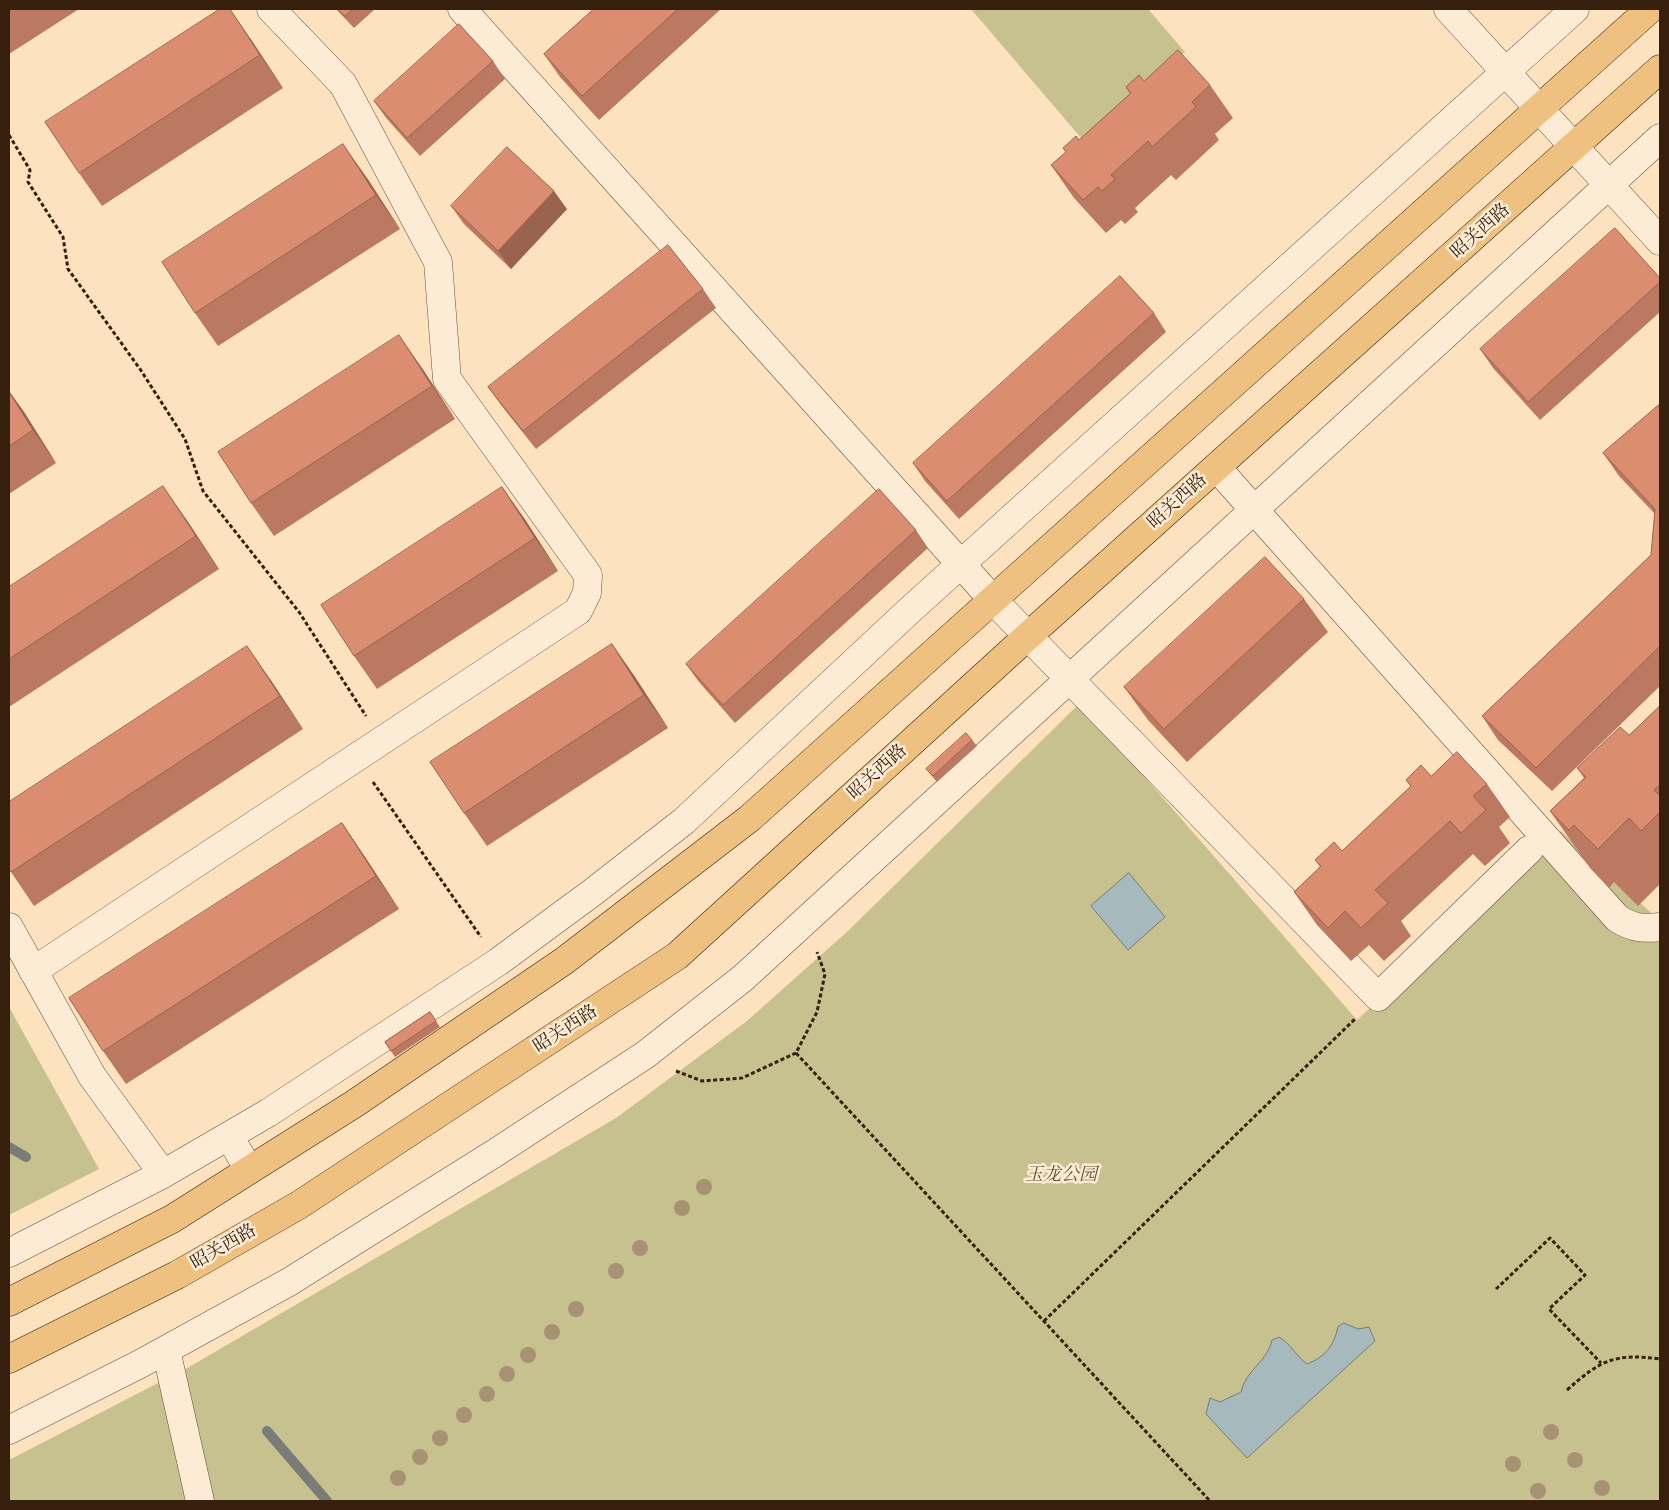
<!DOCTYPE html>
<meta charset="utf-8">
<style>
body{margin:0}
#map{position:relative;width:1669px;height:1510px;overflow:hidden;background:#fce2bf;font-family:"IM FELL Double Pica",serif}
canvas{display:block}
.frame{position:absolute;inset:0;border:10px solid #361f0d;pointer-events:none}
</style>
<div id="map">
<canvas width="1669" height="1510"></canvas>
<div class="frame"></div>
</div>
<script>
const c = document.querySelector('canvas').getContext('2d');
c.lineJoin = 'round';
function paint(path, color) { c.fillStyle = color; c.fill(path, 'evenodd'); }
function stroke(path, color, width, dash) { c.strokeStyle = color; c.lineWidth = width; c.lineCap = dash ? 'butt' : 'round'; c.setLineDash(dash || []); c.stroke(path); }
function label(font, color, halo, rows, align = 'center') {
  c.font = font + ' "IM FELL Double Pica","Noto Serif SC",serif'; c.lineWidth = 5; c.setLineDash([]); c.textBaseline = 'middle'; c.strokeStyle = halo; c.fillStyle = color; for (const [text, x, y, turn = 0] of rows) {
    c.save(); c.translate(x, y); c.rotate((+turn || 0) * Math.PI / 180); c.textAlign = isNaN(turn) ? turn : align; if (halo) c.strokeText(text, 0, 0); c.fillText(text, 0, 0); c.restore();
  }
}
paint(new Path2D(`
 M971 9H1148L1185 52 1088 146Z
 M1080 703 1357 1020 1561 831 1660 921V1501H9V1460L189 1367 616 1118 747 1021 849 930Z
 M9 1007 99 1169 9 1215Z`), '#c6c18e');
const water = new Path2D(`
 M1129 873 1165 917 1128 950 1091 906Z
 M1344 1323 1358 1329 1369 1327 1375 1341 1247 1458 1206 1414 1210 1398 1220 1402 1241 1392C1245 1371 1268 1361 1272 1340L1279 1337C1291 1344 1296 1356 1307 1364 1325 1357 1334 1346 1338 1327Z`);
paint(water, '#a6babe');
stroke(water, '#797c77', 1);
stroke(new Path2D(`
 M9 1147 26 1157
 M267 1431 327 1501`), '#797c77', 10);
const minor = new Path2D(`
 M462 9 994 601 1378 997 1529 850
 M1448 9 1660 241
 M1217 468 1617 918C1632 928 1643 929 1660 927
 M9 927 92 1076 163 1174
 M33 971 578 611 587 593 588 575 447 379 438 262 343 84 271 9
 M229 1136 249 1170
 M9 1253 163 1174 268 1113 498 962 593 892 684 821 910 610 1575 9
 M166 1350 200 1501
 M9 1430 140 1364 289 1282 495 1153 645 1055 743 978 1660 138`);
const primary = new Path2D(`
 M9 1302 172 1219 354 1104 564 961 750 818 1650 9
 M9 1359 177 1275 299 1205 677 956 1028 636 1660 69`);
stroke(minor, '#68503a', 29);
stroke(primary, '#361f0d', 29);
stroke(new Path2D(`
 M9 135 30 170 28 182 63 237 68 269 140 369 185 439 203 491 299 612 366 716
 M373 782 481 937
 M796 1053 1210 1501
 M676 1071 702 1081 742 1078 796 1053 817 1012 825 974 817 952
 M1496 1289 1550 1238 1585 1275 1549 1309 1601 1363
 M1044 1321 1356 1018
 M1567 1390C1601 1360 1614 1353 1660 1359`), '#361f0d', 3, [4, 2.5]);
stroke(minor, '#fdecd5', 28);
stroke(primary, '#eec180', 28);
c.fillStyle = '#a79273';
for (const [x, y] of [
 [704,1187],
 [682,1208],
 [640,1248],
 [616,1271],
 [576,1309],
 [552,1332],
 [528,1355],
 [507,1374],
 [487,1394],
 [464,1415],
 [1551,1432],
 [440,1438],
 [420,1457],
 [1575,1460],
 [1513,1464],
 [398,1478],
 [1602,1488],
 [1538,1491]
]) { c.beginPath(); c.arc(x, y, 8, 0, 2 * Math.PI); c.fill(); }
paint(new Path2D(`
 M9 9H79L9 54Z
 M336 9H375L354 28Z
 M594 9H721L599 120 560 77 544 54Z
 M250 38 283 88 102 206 79 173Z
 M493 61 505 79 420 156 387 119 374 101Z
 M1144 81 1210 85 1233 118 1215 134 1219 140 1176 180 1171 175 1135 208 1138 212 1125 224 1121 220 1106 233 1074 198 1051 165 1066 152 1063 148 1079 140 1130 94 1126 87Z
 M367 178 400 229 218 346 195 313Z
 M451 206 567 209 511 269 464 224Z
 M1660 278V312L1540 420 1493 368 1480 349Z
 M703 289 716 308 536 449 501 405 488 387Z
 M1154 313 1166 332 959 519 925 481 913 463Z
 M422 368 455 419 274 536 251 503Z
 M9 391 24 412 56 463 9 494Z
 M1660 404V686L1552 791 1498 740 1482 716 1651 555 1655 514 1619 476 1603 453Z
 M502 487 526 521 558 571 377 689 354 656Z
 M186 519 219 569 9 707V587Z
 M916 530 928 548 735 723 699 682 686 664Z
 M1304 599 1328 632 1187 762 1148 720 1124 687Z
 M612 644 635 677 668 728 487 846 464 813Z
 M270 679 303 729 34 906 9 869Z
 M1660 706V884L1638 906 1614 882 1609 888 1590 868 1550 811 1584 778 1577 768 1629 735Z
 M972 740 977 746 937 782 926 769Z
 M1431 776 1487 784 1510 817 1499 827 1510 843 1485 866 1473 854 1401 921 1411 936 1384 961 1369 945 1351 961 1317 925 1294 892 1320 867 1315 860 1342 851 1411 787 1406 780Z
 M342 823 365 857 399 909 126 1084 103 1051Z
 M430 1012 440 1027 395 1057 385 1042Z`), '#bc7961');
paint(new Path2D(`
 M230 9 250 38 283 88 260 55Z
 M343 144 367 178 400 229 376 195Z
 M554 191 567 209 511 269 498 251Z
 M399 335 422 368 455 419 432 386Z
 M9 391 24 412 56 463 33 430Z
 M163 486 186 519 219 569 196 536Z
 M502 487 526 521 558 571 535 538Z
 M612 644 635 677 668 728 644 695Z
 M247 646 270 679 303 729 280 696Z
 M342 823 365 857 399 909 376 876Z`), '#99634f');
const building = new Path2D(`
 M220 9H230L260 55 79 173 45 122Z
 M338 9H353L345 16Z
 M594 9H678L582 96 544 54Z
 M459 24 493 61 407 138 374 101Z
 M1178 50 1210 85 1192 102 1196 107 1152 147 1148 141 1111 175 1115 179 1102 191 1098 187 1083 200 1051 165 1066 152 1063 148 1076 136 1079 140 1131 93 1126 87 1139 75 1144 81Z
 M343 144 376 195 195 313 162 262Z
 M507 147 554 191 498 251 451 206Z
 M1615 228 1660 278V282L1528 402 1480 349Z
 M668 245 703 289 523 431 488 387Z
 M1120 276 1154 313 947 501 913 463Z
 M399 335 432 386 251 503 218 452Z
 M9 392 33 430 9 446Z
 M1660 404V646L1536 768 1482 716 1651 555 1655 509 1603 453Z
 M163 486 196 536 9 659V587Z
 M502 487 535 538 354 656 321 605Z
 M879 489 916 530 723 705 686 664Z
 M1265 557 1304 599 1164 729 1124 687Z
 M612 644 644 695 464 813 430 762Z
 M247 646 280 696 11 872 9 869V802Z
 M1660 706V784L1654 790 1660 796V812L1641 831 1629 818 1598 849 1574 825 1569 830 1550 811 1586 777 1577 768 1620 727 1629 735Z
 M966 733 972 740 933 776 926 769Z
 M1457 752 1487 784 1473 796 1486 810 1461 833 1450 821 1375 890 1388 903 1361 928 1345 911 1328 928 1294 892 1321 866 1315 860 1334 842 1342 851 1411 786 1406 780 1421 765 1431 776Z
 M342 823 376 876 103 1051 69 998Z
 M430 1012 436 1021 391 1051 385 1042Z`);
paint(building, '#db8d71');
stroke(building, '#99634f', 1);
label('18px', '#361f0d', '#fdecd5', [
 ["昭关西路",1481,232,-42],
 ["昭关西路",1178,502,-42],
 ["昭关西路",878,773,-42],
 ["昭关西路",566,1030,-33],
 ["昭关西路",224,1248,-30]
]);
label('italic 18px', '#615034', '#fdecd5', [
 ["玉龙公园",1061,1176]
]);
</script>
